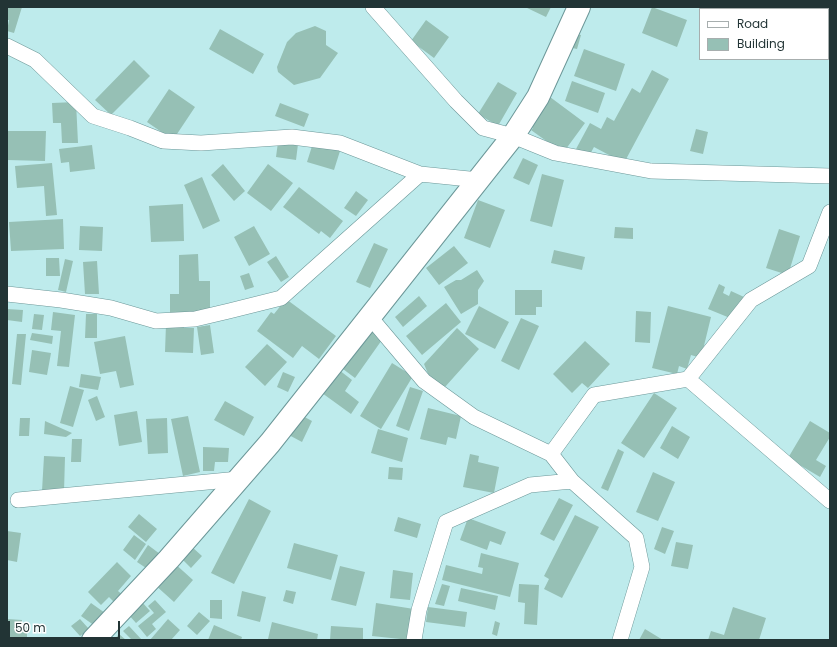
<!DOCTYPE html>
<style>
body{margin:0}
#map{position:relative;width:837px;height:647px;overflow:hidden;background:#beebec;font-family:Poppins,sans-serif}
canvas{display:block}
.frame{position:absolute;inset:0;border:8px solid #223435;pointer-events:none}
.legend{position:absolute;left:699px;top:8px;width:130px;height:52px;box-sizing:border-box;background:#fff;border:1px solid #a7aeae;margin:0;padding:5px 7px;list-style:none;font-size:12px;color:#223435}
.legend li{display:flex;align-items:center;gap:8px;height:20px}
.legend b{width:20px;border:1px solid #a7aeae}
.scale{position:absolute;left:8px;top:621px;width:112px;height:18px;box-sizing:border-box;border:2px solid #223435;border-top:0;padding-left:5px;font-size:12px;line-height:14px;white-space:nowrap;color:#223435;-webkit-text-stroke:3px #fff;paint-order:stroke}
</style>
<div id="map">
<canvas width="837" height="647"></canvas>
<div class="frame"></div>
<ul class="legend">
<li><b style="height:5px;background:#fff"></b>Road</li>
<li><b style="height:11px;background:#96c0b5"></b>Building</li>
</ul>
<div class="scale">50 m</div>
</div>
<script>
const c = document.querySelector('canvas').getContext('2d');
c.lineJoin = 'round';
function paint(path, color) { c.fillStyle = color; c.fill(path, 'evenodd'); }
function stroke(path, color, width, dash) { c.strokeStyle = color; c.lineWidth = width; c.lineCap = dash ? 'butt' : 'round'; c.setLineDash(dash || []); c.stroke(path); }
paint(new Path2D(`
 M7 7H22L14 33 7 31 9 20H7Z
 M525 7H551L546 17Z
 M652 7 687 20 677 47 642 33Z
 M426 20 449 37 434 58 411 41Z
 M315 26 326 31V45L338 53 320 78 294 85 278 72 277 67 287 42 296 33Z
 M220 29 264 54 253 74 209 49Z
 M571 33 581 35 577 49 568 47Z
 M584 49 625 64 616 91 574 76Z
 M134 60 150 76 111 115 95 100Z
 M652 70 669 79 624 163 594 147 589 156 576 149 590 123 601 129 607 117 614 121 632 88 640 93Z
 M572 81 605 93 598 113 565 101Z
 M498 82 517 93 498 126 478 114Z
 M169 89 195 107 173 140 147 122Z
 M550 97 585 123 563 153 531 130 533 128 529 126Z
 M76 102 78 143H62L61 123H53L52 103Z
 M280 103 309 114 304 127 275 116Z
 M696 129 708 132 703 154 690 151Z
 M7 131H46L45 161 7 160Z
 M278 142 298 144 296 160 276 157Z
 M313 143 340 151 334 170 307 162Z
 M92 145 95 169 70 172 69 162 61 163 59 149Z
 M523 158 538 165 529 185 513 178Z
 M52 163 57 215 46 216 44 186 17 188 15 166Z
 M223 164 245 191 234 201 211 175Z
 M268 164 293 183 271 211 247 193Z
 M542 174 564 180 552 227 530 221Z
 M202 177 220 221 203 229 184 185Z
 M299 187 343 221 330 238 321 231 319 234 283 207Z
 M356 191 368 200 356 216 344 208Z
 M478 200 505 210 490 248 464 238Z
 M183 204 184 241 151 242 149 206Z
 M63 219 64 249 11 251 9 222Z
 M80 226 103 227 102 251 79 250Z
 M254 226 270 254 249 266 234 237Z
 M615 227 633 228V239L614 238Z
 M779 229 800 236 788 275 766 268Z
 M374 243 388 249 370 288 356 282Z
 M454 246 468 263 439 285 426 268Z
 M554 250 585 257 582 270 551 263Z
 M198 254 199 281H210V315H170V294H179V255Z
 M276 256 289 277 281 282 267 262Z
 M46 258H59L60 276H46Z
 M65 259 73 261 66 292 58 290Z
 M97 261 99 294H85L83 262Z
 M477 270 484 281 478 290V304L461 314 444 287 456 280H461Z
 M249 273 254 287 245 290 240 276Z
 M719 284 725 287 723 293 729 296 731 291 744 297 739 309 735 308 730 318 708 309Z
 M515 290H542V307H536V315H515Z
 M419 296 427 306 403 327 395 317Z
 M286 299 336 336 319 359 302 346 293 358 257 331 271 312 274 314Z
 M446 303 461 322 422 355 406 336Z
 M479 306 509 322 495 349 465 334Z
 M668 306 711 317 701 358 691 355 687 369 679 366 677 374 652 368Z
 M7 309 23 310 22 322 7 320Z
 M636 311 651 312 650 343 635 342Z
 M53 312 75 315 69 367 57 366 61 331 51 330Z
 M34 314 44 315 42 330 32 329Z
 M86 314H97V338H85Z
 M521 318 539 326 519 370 501 361Z
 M166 324H184V328H194L193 353 165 352Z
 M210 325 214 353 201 355 197 327Z
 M368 326 384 337 355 378 339 366Z
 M457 328 479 349 445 387 431 381 424 364Z
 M32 333 53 336 52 344 30 340Z
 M17 334H26L21 385 12 384Z
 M125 336 134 385 120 388 116 371 100 374 94 342Z
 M585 341 610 364 588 388 582 383 572 393 553 374Z
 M267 344 287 362 265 386 245 367Z
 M32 350 51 353 47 375 29 372Z
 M392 363 413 376 381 429 360 416Z
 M339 370 352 380 345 391 359 402 351 414 322 393Z
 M283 372 295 377 288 392 277 387Z
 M81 374 101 377 98 390 79 387Z
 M70 386 84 390 73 427 60 423Z
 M410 387 423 391 409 431 396 426Z
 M654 393 677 408 644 458 621 443Z
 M97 396 105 417 96 421 88 400Z
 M225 401 254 417 244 436 214 420Z
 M428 408 461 416 456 439 448 437 446 445 420 439Z
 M137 411 142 442 119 446 114 415Z
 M297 413 312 421 302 442 287 434Z
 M188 416 200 472 183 476 171 419Z
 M20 418H30L29 436H19Z
 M167 418 168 453 148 454 146 419Z
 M45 421 72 433 66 437 44 434Z
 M810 421 830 433V437L816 460 826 466 820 477 788 458Z
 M672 426 690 437 678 459 660 448Z
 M378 429 408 438 402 462 371 453Z
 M72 439H82L81 462H71Z
 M203 447 229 448 228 462H215L214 471H203Z
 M618 449 624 452 608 491 601 488Z
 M470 454 479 456 478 462 499 467 494 493 463 487Z
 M44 456 65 457 64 492 42 491Z
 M389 467 403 468 402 480 388 479Z
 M653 472 675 482 658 521 636 512Z
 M559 498 573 505 554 541 540 534Z
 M249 499 271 511 234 584 211 573Z
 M139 514 157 529 146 542 128 527Z
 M575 515 599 527 562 598 544 589 549 579 544 576Z
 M398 517 421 524 417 538 394 531Z
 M468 518 506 532 501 545 490 541 487 550 460 540Z
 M662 527 674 531 665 554 654 549Z
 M7 531 21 533 17 562 7 560Z
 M134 535 146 544 135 560 123 550Z
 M676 542 693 545 688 569 671 566Z
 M294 543 338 555 331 580 287 568Z
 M148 545 160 554 149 570 137 562Z
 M192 547 202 556 191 568 182 559Z
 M481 553 519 563 510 597 442 580 446 565 482 574 483 568 478 567Z
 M117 562 131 576 118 591 124 596 116 604 109 597 101 605 88 592Z
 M173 562 193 580 174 602 154 584Z
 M340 566 365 572 356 606 331 600Z
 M393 570 413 573 410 600 390 598Z
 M442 584 450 586 444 606 435 604Z
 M519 584 539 585 537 625 524 624 525 603 518 602Z
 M461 588 498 596 495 610 458 601Z
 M286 590 296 592 293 604 283 601Z
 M242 591 266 597 260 622 237 616Z
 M155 600 166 612 152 624 156 629 147 637 138 626 154 613 148 606Z
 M210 600H222V619L210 618Z
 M142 602 150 611 136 623 128 614Z
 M91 603 105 613 95 626 81 616Z
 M376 603 414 609 410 640 372 636Z
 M428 607 467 612 465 627 426 622Z
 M733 607 766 618 759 640H708L711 631 724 635Z
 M199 612 210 621 197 635 187 626Z
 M7 619 22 620V627H27V640H7Z
 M80 619 89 629 80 636 71 626Z
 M168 619 180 630 171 640H150Z
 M495 621 500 623 497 636 492 634Z
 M272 622 318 634 317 640H274L268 639Z
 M214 625 242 637 241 640H208Z
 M129 626 142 640H132L123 631Z
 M331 626 363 628V640H330Z
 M645 629 663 640H639Z
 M119 634 126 640H114Z`), '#96c0b5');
const street = new Path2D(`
 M373 7 456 101 483 128 513 136 555 153 651 171 830 176
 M7 46 35 60 93 116 130 128 163 141 201 143 292 137 340 143 420 174 479 180
 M7 294 61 300 111 308 156 321 195 319 229 311 281 298 420 174
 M370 317 424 381 474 417 551 454 572 481 636 538 642 567 620 640
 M688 379 830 501
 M551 454 594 395 688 379 751 300 809 266 830 212
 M18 500 239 479
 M414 640 419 610 446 522 530 485 572 481`);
const secondary = new Path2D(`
 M93 640 169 559 270 443 513 136 538 97 579 7`);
stroke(street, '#6c9798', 16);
stroke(secondary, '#6c9798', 24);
stroke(street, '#fff', 15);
stroke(secondary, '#fff', 22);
</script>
